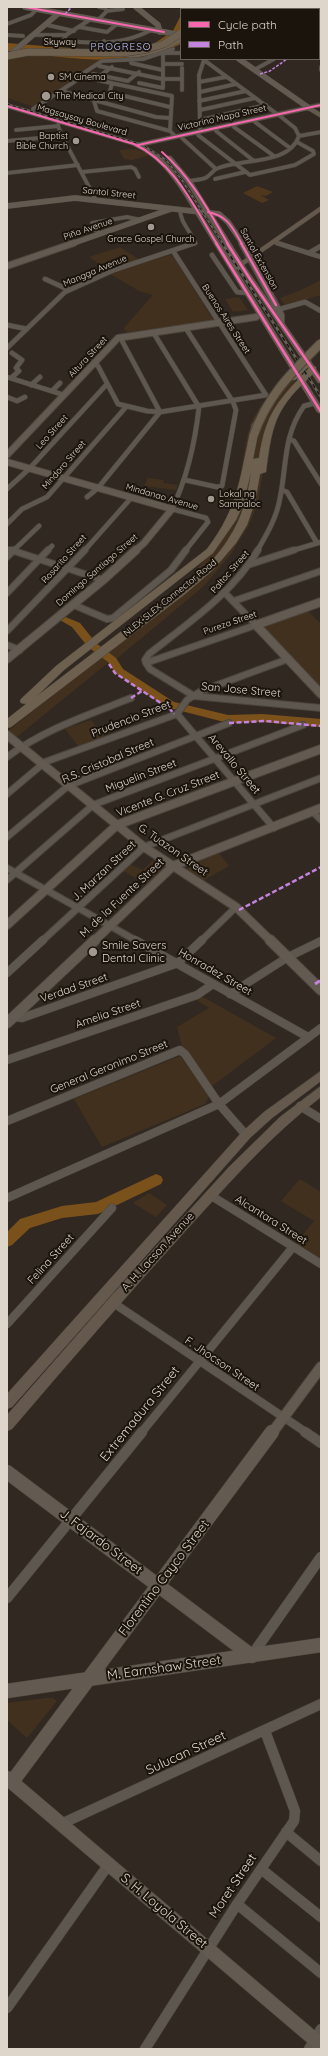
<!DOCTYPE html>
<meta charset="utf-8">
<style>
body{margin:0}
#map{position:relative;width:328px;height:2056px;overflow:hidden;background:#312921;font-family:Quicksand,sans-serif}
canvas{display:block}
.frame{position:absolute;inset:0;border:8px solid #ded5cb;pointer-events:none}
.legend{position:absolute;left:180px;top:8px;width:140px;height:52px;box-sizing:border-box;background:#1a140d;border:1px solid #686159;margin:0;padding:5px 7px;list-style:none;font-size:12px;color:#ded5cb}
.legend li{display:flex;align-items:center;gap:8px;height:20px}
.legend b{width:20px;border:1px solid #686159}
</style>
<div id="map">
<canvas width="328" height="2056"></canvas>
<div class="frame"></div>
<ul class="legend">
<li><b style="height:5px;background:#f766af"></b>Cycle path</li>
<li><b style="height:5px;background:#c483df"></b>Path</li>
</ul>
</div>
<script>
const c = document.querySelector('canvas').getContext('2d');
c.lineJoin = 'round';
function paint(path, color) { c.fillStyle = color; c.fill(path, 'evenodd'); }
function stroke(path, color, width, dash) { c.strokeStyle = color; c.lineWidth = width; c.lineCap = dash ? 'butt' : 'round'; c.setLineDash(dash || []); c.stroke(path); }
function label(font, color, halo, rows, align = 'center') {
  c.font = font + ' Quicksand,sans-serif'; c.lineWidth = 4; c.setLineDash([]); c.textBaseline = 'middle'; c.strokeStyle = halo; c.fillStyle = color; for (const [text, x, y, turn = 0] of rows) {
    c.save(); c.translate(x, y); c.rotate((+turn || 0) * Math.PI / 180); c.textAlign = isNaN(turn) ? turn : align; if (halo) c.strokeText(text, 0, 0); c.fillText(text, 0, 0); c.restore();
  }
}
paint(new Path2D(`
 M18 52 80 58 108 59 35 107 7 98V60Z
 M136 149 150 155 132 160 124 159 119 150Z
 M120 247 140 260 108 270 89 257Z
 M170 254 175 259 214 321 128 332 123 329 153 295 139 291 110 274Z
 M321 280V295L285 306 280 298 301 290Z
 M239 297 248 310 233 312 225 299Z
 M291 375 298 387 280 408 267 447 258 503 249 525 231 554 204 586 114 661 102 651 189 580 212 549 236 500 247 436 252 421 261 405Z
 M148 478 164 480 163 483 178 485 176 490 144 486Z
 M307 610 321 624V688L261 627Z
 M100 656 110 661 7 745V732Z
 M91 720 105 737 79 747 65 729Z
 M219 853 229 866 204 880 189 872 188 865Z
 M153 860 165 867 147 884 123 871 129 864 143 870Z
 M201 996 276 1038 212 1086 182 1046 177 1027 209 1008 195 999Z
 M180 1056 209 1096 205 1104 102 1147 74 1099Z
 M300 1179 321 1192V1260L296 1244 314 1221 281 1201Z
 M149 1193 167 1205 156 1217 133 1203Z
 M46 1698H53L57 1701 27 1738 7 1720V1703Z`), '#41301d');
paint(new Path2D(`
 M257 186 273 192 266 196 260 195 269 200 262 203 243 193Z`), '#4e371d');
paint(new Path2D(`
 M181 15V44C128 71 63 56 7 51V43L81 49 128 50 149 47 173 31Z`), '#7b511b');
paint(new Path2D(`
 M63 616 80 623 96 643 116 658 123 669 174 702 228 715 262 714 321 719V727L262 722 228 723 166 707 115 673 108 662 88 647 72 627 58 619Z
 M156 1174 161 1176 163 1180 161 1184 98 1214 62 1218 30 1228 12 1245 7 1247V1232L20 1219 62 1206 96 1202Z`), '#7b511b');
const streetFar4 = new Path2D(`
 M244 8 285 9
 M222 9 224 7
 M106 11 123 9
 M91 19 66 35 64 40C93 45 125 44 151 30
 M98 20 107 11 105 8 99 7
 M319 21H321
 M7 24 31 15 37 9
 M47 25 74 31
 M79 27 107 32 117 24
 M7 35 23 36
 M33 35H66
 M104 41 107 48H113
 M319 41H321
 M319 47H321
 M131 63 162 70
 M163 64H182
 M99 66 162 79H182
 M321 67V70
 M182 68V90
 M254 70 274 59
 M93 74 128 81 139 72
 M101 75 112 67
 M79 76 102 61 143 59 173 49
 M83 77 172 96 170 131 175 136
 M199 82 226 77
 M112 83 110 91 112 93 170 107
 M139 83 163 88V53H181
 M61 91 156 117 169 118
 M200 92 236 84
 M96 100 94 101 97 111 170 131
 M199 101 246 91
 M33 109 83 76
 M200 110 255 98
 M200 120 266 105
 M59 122 58 126 62 136 96 200
 M255 122 290 148
 M234 127 274 156
 M16 130 58 126
 M200 131 199 75 204 60 277 114
 M216 131 254 161
 M198 135 250 175 295 165 314 154 313 151 297 142
 M299 136 321 132
 M182 138 216 169
 M7 141 62 136
 M82 172 131 167 135 169 139 177
 M7 173 78 165
 M215 179 245 172
 M189 181C194 180 203 180 207 177 210 175 213 171 216 169 239 158 289 166 299 136L295 128 280 116
 M180 209C180 223 191 231 195 243L193 244
 M101 234 95 230 92 223 127 217 141 220
 M275 242 280 244`);
const streetFar3 = new Path2D(`
 M277 243 321 257
 M309 253 321 246
 M212 255 237 292 248 293
 M45 279 69 290
 M273 311 305 302 321 311
 M7 325 27 329
 M185 327 233 402 236 410 222 486 217 487 185 480
 M153 332 199 407
 M120 337 160 412
 M7 348 65 292 114 270 195 243
 M94 363 98 366 118 404 147 411 160 412 266 395 173 251
 M7 377 64 395
 M11 378 19 371 16 368 22 360 12 353
 M31 385 40 377
 M52 391 60 383
 M7 397 17 401 25 397
 M289 439 294 441 321 484
 M7 489 29 469 107 384
 M282 490 287 492 317 543
 M87 497 98 488 160 412
 M7 524 22 509 47 497 126 407
 M7 549 14 551
 M13 551 39 526
 M47 551 52 546
 M84 551 132 497
 M185 551 208 522 206 518 172 509C188 476 195 443 199 407
 M257 551C267 534 277 517 280 498 287 464 283 436 304 406L315 403
 M291 551 321 542`);
const streetFar2 = new Path2D(`
 M11 550 103 580
 M7 557 14 550
 M248 565 294 550
 M7 593 48 550
 M234 601 321 571
 M74 605 107 619 113 618 171 570 186 550
 M7 631 85 550
 M7 645 20 650
 M146 663 145 660 149 654C187 624 233 593 258 550
 M146 663 150 669 194 696 321 708
 M146 663 256 625 224 592
 M177 714 274 828
 M7 757C45 729 88 715 131 698
 M7 794 45 762 177 714 187 700 201 691 288 659
 M313 812 321 820
 M7 837 68 786 229 723
 M7 868 137 941
 M7 880 93 805 303 725
 M42 941 144 847 321 778
 M201 941 236 907`);
const streetFar1 = new Path2D(`
 M135 940 308 1037
 M7 973 43 940
 M230 994 288 957 321 941
 M14 1017 22 1018 178 963 202 940
 M7 1060 197 995 213 984
 M300 1106 321 1119
 M7 1121 180 1050 185 1054 219 1104 246 1135
 M210 1195 321 1264
 M7 1198 219 1104 321 1028
 M112 1302 307 1433
 M7 1324 112 1208
 M141 1433 293 1247`);
const street = new Path2D(`
 M305 1432 321 1443
 M7 1598 142 1432
 M252 1655 321 1557
 M61 1824 321 1704
 M286 1832 321 1861
 M261 1869 321 1917
 M237 1904 321 1973
 M7 2008 109 1864
 M145 2049 237 1904 294 1821 295 1811 265 1731
 M309 2049 321 2029`);
const secondaryFar4 = new Path2D(`
 M25 7 181 35
 M136 7 158 25 160 32
 M7 57 59 13
 M239 59 309 108
 M7 206 75 198 219 214 228 222 243 244
 M71 244 171 209`);
const secondaryFar3 = new Path2D(`
 M242 243 281 315V323
 M7 266 74 243
 M7 455 118 338 256 317
 M7 462 172 509 144 543 135 551`);
const secondaryFar2 = new Path2D(`
 M321 602 256 625 321 694
 M7 659 103 580 136 550
 M7 735 144 847 236 907 271 941
 M7 925 117 825 321 749
 M94 941 173 866 321 808`);
const secondaryFar1 = new Path2D(`
 M270 940 321 990
 M7 1023 95 940
 M272 1433 321 1367`);
const secondary = new Path2D(`
 M7 1472 252 1656
 M7 1691 321 1645
 M7 1778 321 2045
 M12 1782 272 1432`);
const primary = new Path2D(`
 M321 103V107L313 108 321 113V118L308 110 143 146 161 157 173 171 234 265 237 264 186 182 167 158V156H171L192 181 242 261 321 206V211L244 265 321 376V383H318L240 268 236 269 321 406V414L317 412 184 195C170 173 156 156 132 145L7 108V104L137 143Z
 M321 1071V1081L272 1118 250 1138 12 1407 7 1409V1394L242 1132 264 1112Z
 M321 1086V1097C271 1135 231 1181 189 1227 129 1293 70 1361 12 1429L7 1431V1415L113 1294 229 1167 280 1117Z`);
const highway = new Path2D(`
 M206 7H213L211 9H204Z
 M181 37V42C170 49 132 63 121 55L152 50Z
 M308 359 311 360V364L295 380H289V376Z
 M313 366 316 367V371C305 382 293 392 284 406 271 425 269 450 266 472L260 474 255 502 247 525 236 543 213 570 185 594 11 727 7 728V719L26 704 21 703 20 701 21 699 56 666 207 549C240 506 240 474 252 424L256 421 260 424 253 459 259 458C266 411 279 400 310 367ZM251 472C248 496 242 518 229 538 208 573 169 596 136 620 103 645 70 671 37 696L64 670 213 553 236 520 243 505Z`);
stroke(streetFar4, '#4b453d', 4.5);
stroke(streetFar3, '#4b453d', 5.5);
stroke(streetFar2, '#4b453d', 8);
stroke(streetFar1, '#4b453d', 9);
stroke(street, '#4b453d', 11);
stroke(secondaryFar4, '#4b453d', 6);
stroke(secondaryFar3, '#4b453d', 8);
stroke(secondaryFar2, '#4b453d', 10);
stroke(secondaryFar1, '#4b453d', 12);
stroke(secondary, '#4b453d', 15);
stroke(primary, '#4b453d', 1);
stroke(highway, '#4b453d', 1);
stroke(streetFar4, '#5d5750', 3.5);
stroke(streetFar3, '#5d5750', 4.5);
stroke(streetFar2, '#5d5750', 6);
stroke(streetFar1, '#5d5750', 8);
stroke(street, '#5d5750', 10);
stroke(secondaryFar4, '#635b52', 5.5);
stroke(secondaryFar3, '#635b52', 6);
stroke(secondaryFar2, '#635b52', 8);
stroke(secondaryFar1, '#635b52', 10);
stroke(secondary, '#635b52', 14);
paint(primary, '#64594c');
paint(highway, '#6d604e');
const railFar1 = new Path2D(`
 M7 104 143 145 166 160 182 180 223 244`);
const rail = new Path2D(`
 M222 243 321 397`);
stroke(railFar1, '#645f58', 2);
stroke(rail, '#645f58', 2.5);
stroke(railFar1, '#1a140d', 1, [3]);
stroke(rail, '#1a140d', 1.5, [4]);
const highwayBridgeFar1 = new Path2D(`
 M7 56 28 52 122 53 144 50 164 44 181 33`);
const highwayBridge = new Path2D(`
 M253 437C267 396 291 373 321 343`);
stroke(highwayBridgeFar1, '#4b453d', 8, []);
stroke(highwayBridge, '#4b453d', 10, []);
stroke(highwayBridgeFar1, '#6d604e', 7);
stroke(highwayBridge, '#6d604e', 8);
stroke(new Path2D(`
 M266 7V9
 M276 7V9
 M315 7V9
 M65 14 71 8 67 7
 M260 74 270 71 287 59`), '#c483df', 1.5, [3, 1.5]);
stroke(new Path2D(`
 M109 664 115 673 170 709 174 714
 M131 698 142 691
 M229 723 265 721 321 726
 M239 910 321 867`), '#c483df', 2.5, [5, 2.5]);
stroke(new Path2D(`
 M315 984 321 980`), '#c483df', 3, [6, 3]);
stroke(new Path2D(`
 M25 7 164 32
 M7 106 134 144C175 163 194 207 217 244
 M138 145 321 105
 M162 152C191 177 209 211 228 244
 M208 212C228 216 232 227 242 244`), '#f766af', 2);
stroke(new Path2D(`
 M216 243 321 412
 M227 243 250 279 321 381
 M241 243 276 305`), '#f766af', 2.5);
for (const [x, y, r, color] of [
 [51,77,4,"#a19990"],
 [46,96,5,"#a19990"],
 [76,141,4,"#a19990"],
 [151,227,4,"#a19990"],
 [211,499,4,"#a19990"],
 [93,952,5,"#a19990"]
]) { const dot = new Path2D(); dot.arc(x, y, r, 0, 2 * Math.PI); c.fillStyle = color; c.fill(dot); stroke(dot, '#1a140d', 1.5); }
label('9px', '#ded5cb', '#1a140d', [
 ["Skyway",60,42],
 ["Victorino Mapa Street",222,118,-13],
 ["Magsaysay Boulevard",82,120,16],
 ["Santol Street",109,193,6],
 ["Piña Avenue",88,229,-19],
 ["Santol Extension",259,259,61],
 ["Mangga Avenue",95,271,-23],
 ["Buenos Aires Street",226,319,57],
 ["Altura Street",88,357,-47],
 ["Leo Street",52,432,-48],
 ["Mindoro Street",64,465,-49],
 ["Mindanao Avenue",162,497,16],
 ["Rosarito Street",64,559,-48],
 ["Domingo Santiago Street",97,570,-41],
 ["Paltoc Street",230,572,-49],
 ["NLEX-SLEX Connector Road",170,598,-39],
 ["Pureza Street",230,623,-19]
]);
label('9px', '#ded5cb', '#1a140d', [
 ["SM Cinema",59,77],
 ["The Medical City",55,96],
 ["Baptist",68,136,"right"],
 ["Bible Church",68,146,"right"],
 ["Grace Gospel Church",151,239,"center"],
 ["Lokal ng",219,494],
 ["Sampaloc",219,504]
], 'left');
c.letterSpacing = '1px';
label('10px', '#bdc4fd', '#1a140d', [
 ["PROGRESO",121,47]
]);
c.letterSpacing = '0px';
label('11px', '#ded5cb', '#1a140d', [
 ["San Jose Street",241,690,5],
 ["Prudencio Street",131,719,-21],
 ["R.S. Cristobal Street",108,761,-23],
 ["Arevallo Street",234,764,50],
 ["Miguelin Street",141,776,-21],
 ["Vicente G. Cruz Street",168,794,-21],
 ["G. Tuazon Street",173,850,35],
 ["J. Marzan Street",104,871,-43],
 ["M. de la Fuente Street",122,898,-43],
 ["Honradez Street",215,972,30],
 ["Verdad Street",74,988,-19],
 ["Amelia Street",108,1014,-19],
 ["General Geronimo Street",109,1067,-22],
 ["Alcantara Street",271,1220,32],
 ["A. H. Lacson Avenue",158,1252,-48],
 ["Felina Street",51,1259,-48],
 ["F. Jhocson Street",222,1364,34]
]);
label('11px', '#ded5cb', '#1a140d', [
 ["Smile Savers",102,946],
 ["Dental Clinic",102,959]
], 'left');
label('13px', '#ded5cb', '#1a140d', [
 ["Extremadura Street",140,1414,-51],
 ["J. Fajardo Street",101,1542,37],
 ["Florentino Cayco Street",164,1578,-53],
 ["M. Earnshaw Street",164,1668,-8],
 ["Sulucan Street",186,1753,-25],
 ["Moret Street",233,1886,-56],
 ["S. H. Loyola Street",164,1911,40]
]);
</script>
